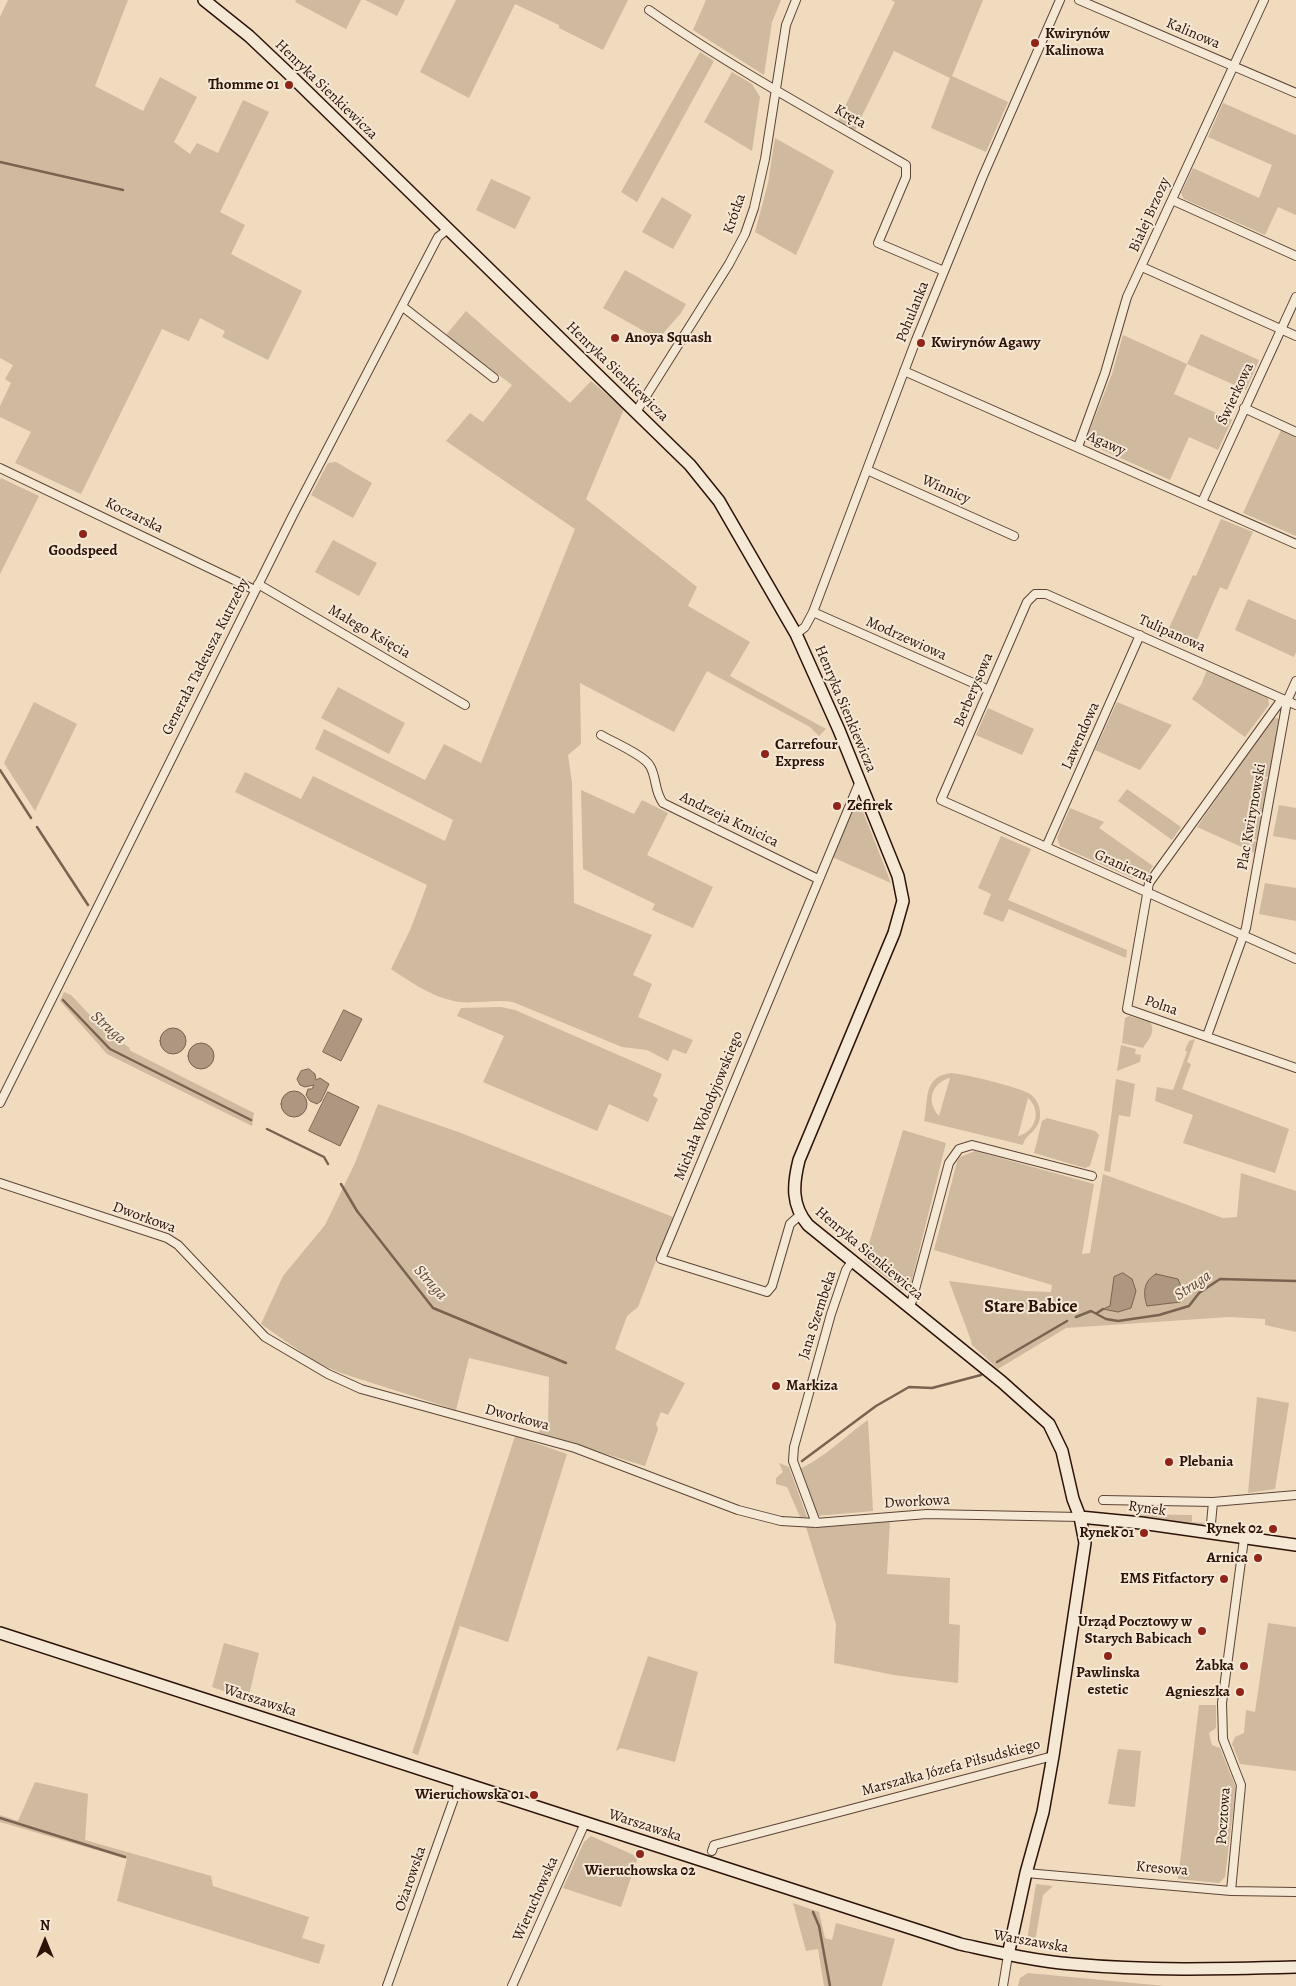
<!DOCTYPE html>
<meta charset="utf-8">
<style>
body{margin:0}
#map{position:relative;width:1296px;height:1986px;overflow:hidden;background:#f0dbbe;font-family:Alegreya,serif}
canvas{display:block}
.north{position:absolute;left:20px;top:1916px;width:50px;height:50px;-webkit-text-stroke:4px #f5e8d5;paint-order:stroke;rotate:0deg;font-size:14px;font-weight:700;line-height:20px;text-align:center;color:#2d1208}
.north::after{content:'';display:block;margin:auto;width:18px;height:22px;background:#2d1208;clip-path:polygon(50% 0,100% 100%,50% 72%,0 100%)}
</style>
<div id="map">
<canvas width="1296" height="1986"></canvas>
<div class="north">N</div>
</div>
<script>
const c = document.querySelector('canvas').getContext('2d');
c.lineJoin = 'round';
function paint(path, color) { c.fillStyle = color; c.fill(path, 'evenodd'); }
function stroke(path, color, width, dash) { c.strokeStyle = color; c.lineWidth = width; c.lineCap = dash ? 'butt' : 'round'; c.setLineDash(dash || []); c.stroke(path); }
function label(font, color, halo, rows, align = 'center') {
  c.font = font + ' Alegreya,serif'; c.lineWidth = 4; c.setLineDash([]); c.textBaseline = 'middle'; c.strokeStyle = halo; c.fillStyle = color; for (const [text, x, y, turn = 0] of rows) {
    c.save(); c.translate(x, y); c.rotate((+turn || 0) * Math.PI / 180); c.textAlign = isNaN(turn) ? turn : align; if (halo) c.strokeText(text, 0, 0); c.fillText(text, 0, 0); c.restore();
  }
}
paint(new Path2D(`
 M8 0H128L95 86 143 111 160 77 197 97 174 142 190 154 197 143 218 153 243 100 269 112 220 212 245 225 231 254 302 291 268 360 222 337 225 331 200 318 189 341 162 329 81 494 15 463 31 432 0 417V406L11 383 5 379 13 365 0 358V17Z
 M296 0H361L346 29 295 2Z
 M365 0H405L397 16Z
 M456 0H628L603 50 559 28V25L515 4 469 98 420 72Z
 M706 0H781L772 22 764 75 693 30Z
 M891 0H983L952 76 1008 102 986 152 931 128 950 78 894 51 855 130 838 121 895 2Z
 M700 52 714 61 637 202 621 192Z
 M732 72 752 84 760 97 752 151 704 122Z
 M1223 103 1296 135V215L1278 207 1265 235 1184 199 1181 193 1193 168 1259 198 1272 165 1208 137Z
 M775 138 834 171 796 255 755 232 768 183Z
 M491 179 531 197 515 229 476 210Z
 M662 197 692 215 673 249 642 232Z
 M625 270 686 304 681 313 658 339 603 308Z
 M466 311 570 403 591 381 624 409 586 499 697 587 688 606 750 642 730 676 826 729 819 736 810 727 707 671 674 732 580 683 581 744 568 755 572 783 574 903 652 935 633 975 652 984 638 1017 693 1040 686 1054 673 1049 668 1061 647 1050 622 1047 513 1002C494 999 469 1005 454 1001 430 996 411 982 391 969L411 928 427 885 235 792 245 772 301 799 313 776 445 841 453 820 315 749 324 729 425 780 444 744 481 763 575 529 446 441 470 413 483 422 512 385 446 335Z
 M1201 334 1259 360 1246 390 1187 364 1174 394 1232 420 1218 450 1189 437 1170 480 1091 445 1087 437 1112 374 1123 335 1187 364Z
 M1281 430 1296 437V536L1243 513Z
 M336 462 372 483 353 518 311 495 328 463Z
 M1 478 39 496 0 574V480Z
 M1221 519 1253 532 1227 590 1220 587 1193 649 1165 637 1193 575 1196 576Z
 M333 540 377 563 359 596 315 572Z
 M1248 599 1296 620V652L1294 657 1235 630Z
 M1207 670 1268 696 1269 705 1245 737 1192 699 1201 685Z
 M338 687 405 723 389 754 321 718Z
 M34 702 77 724 35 811 4 763Z
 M1117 702 1172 725 1140 770 1095 750Z
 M988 708 1034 729 1022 755 976 735Z
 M1273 718H1278L1280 721 1269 776 1262 778 1269 779 1257 840 1252 838 1251 840 1257 842 1255 853 1197 827Z
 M1127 789 1181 827 1172 840 1118 801Z
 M581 790 634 814 642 800 668 813 647 855 713 887 693 928 652 910 655 904 583 869Z
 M858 799 891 883 832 857 855 800Z
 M1279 805 1296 808V840L1273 836Z
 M1070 808 1104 822 1099 828 1153 866 1147 875 1132 878 1060 846 1057 838Z
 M1001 836 1031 849 1008 900 1127 950 1126 958 1009 909 1003 922 983 914 991 894 978 888Z
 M1265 883 1296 888V921L1259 914Z
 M64 992 71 995 106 1032 130 1048 129 1050 254 1113 252 1126 107 1054 60 1001Z
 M501 1007 515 1010 662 1074 653 1096 658 1099 648 1122 609 1104 597 1131 483 1082 504 1036 457 1016 461 1008Z
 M1129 1016 1150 1022C1156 1032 1149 1039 1143 1048L1122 1043 1125 1018Z
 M1195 1039 1187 1062 1191 1064 1182 1089 1289 1129 1275 1173 1183 1143 1193 1115 1155 1101 1157 1087 1173 1090 1187 1052 1185 1050 1189 1041Z
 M1121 1045 1136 1049 1135 1054 1141 1055 1140 1062 1117 1071Z
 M951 1073C961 1073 1022 1088 1030 1094 1037 1099 1041 1108 1040 1117 1039 1131 1025 1134 1023 1145L924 1121C929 1100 922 1077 951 1073ZM949 1078H950L939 1116C926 1102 931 1084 949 1078ZM1028 1098C1042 1110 1036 1132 1018 1136Z
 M1116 1079 1135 1084 1130 1117 1119 1115 1110 1172 1104 1171Z
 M378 1104 461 1133 673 1217 638 1307 627 1316 615 1349 685 1383 668 1415 661 1412 656 1424 658 1429 645 1466 537 1433 548 1424 549 1377 469 1358 456 1410 341 1373 317 1363 261 1324 283 1276 325 1225 355 1163Z
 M1047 1118 1095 1131 1099 1135 1090 1166 1085 1168 1034 1153 1042 1121Z
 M903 1130 946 1143 910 1287 902 1290 864 1260Z
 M975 1151 1094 1184 1082 1254 1090 1253 1103 1174 1223 1218 1237 1217 1241 1173 1296 1191V1332L1265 1325V1319L1229 1317 1066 1328 998 1369 971 1344 972 1343 949 1281 1025 1291 1051 1292 1052 1285 934 1250 957 1162 960 1157Z
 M1257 1397 1289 1403 1275 1489 1248 1493Z
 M868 1420 873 1511 816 1516 798 1470C824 1458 844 1437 868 1420Z
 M515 1436 567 1454 508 1642 460 1626 418 1755 412 1753Z
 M779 1463 789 1467 807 1517H800L787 1487 776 1484V1478L783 1472Z
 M1116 1514 1192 1515V1522L1206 1523 1197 1527Z
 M890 1520 887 1574 950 1578 949 1624 960 1625 958 1683 894 1675 834 1663 836 1624 806 1527Z
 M1268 1623 1296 1627V1771L1240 1764 1232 1744 1235 1737 1244 1733 1246 1710 1255 1712Z
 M224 1643 259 1653 248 1699 212 1687Z
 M648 1656 698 1672 675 1762 621 1748 616 1751Z
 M1199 1705H1216V1728L1209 1733 1212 1745 1220 1748 1236 1788 1225 1877 1219 1883 1178 1879Z
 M1118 1749 1141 1751 1135 1807 1108 1804Z
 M35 1782 88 1794 85 1840 211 1876 213 1886 309 1917 302 1938 325 1945 319 1964 117 1901 127 1859 0 1822V1815L18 1821Z
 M591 1836 638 1857 621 1907 563 1888 584 1842Z
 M1036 1884 1053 1886 1043 1895 1035 1942 1027 1941Z
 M793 1903 819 1912 825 1938 832 1940 836 1923 895 1939 882 1986H824L818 1949 806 1951Z
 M1028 1973 1165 1986H1018L1020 1978Z`), '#cfb99f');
const water = new Path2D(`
 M344 1010 362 1019 341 1061 323 1052Z
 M160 1041a13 13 0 1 1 26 0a13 13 0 1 1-26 0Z
 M188 1056a13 13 0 1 1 26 0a13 13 0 1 1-26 0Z
 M309 1069 315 1074 316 1080 320 1078 329 1084 321 1101 317 1104 310 1101 306 1095 308 1089H312L314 1085 305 1087 300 1085 297 1079 301 1071Z
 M281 1104a13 13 0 1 1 26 0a13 13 0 1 1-26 0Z
 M328 1092 359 1107 340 1146 309 1131Z
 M1123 1273 1132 1279 1136 1291 1131 1308 1118 1312 1103 1309 1110 1306 1114 1277Z
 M1156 1274 1178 1279 1183 1291 1180 1302 1147 1306C1143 1294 1143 1281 1156 1274Z`);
paint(water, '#ae9780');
stroke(water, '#7a6250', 1);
stroke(new Path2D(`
 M0 162 123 190
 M0 770 31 818
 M37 827 88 905
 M63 1000 110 1049 251 1120
 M267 1129 324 1157 328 1164
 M341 1184 357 1211 433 1308 566 1363
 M1097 1313 1103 1309
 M1076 1317 1091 1311 1106 1319 1118 1321 1159 1315 1189 1306 1199 1293 1220 1279 1296 1281
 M997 1362 1067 1321
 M802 1461 876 1406 909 1387 932 1388 981 1375
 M0 1818 125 1857
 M813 1912 819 1926 830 1986`), '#7a6250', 2.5);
const street = new Path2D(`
 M1079 0 1296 93
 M649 10C731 67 819 115 906 165V177L878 243 944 271
 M1172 200 1296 256
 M1142 267 1296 336
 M403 307 494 378
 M904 371 1296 544
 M1244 408 1296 432
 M636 412 729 264 745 234 754 208 765 159 786 25 796 0
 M1078 447 1105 373 1127 297 1264 0
 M0 468 255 590
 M867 470 1014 536
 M1202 502 1296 297
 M258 584 465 705
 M813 612 989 690
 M796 634 805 627 813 612 916 340 983 176 1060 0
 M1282 699 1149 883 1127 1009 1296 1068
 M1296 705 1046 594H1035L1027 602 941 800 1296 959
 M601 735C613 742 644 755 650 766 657 778 654 791 663 803L818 879
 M1046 847 1140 635
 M1207 1036 1246 928 1287 701 1296 681
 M0 1103 293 515 438 237 448 229
 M0 1183 167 1238 178 1245 265 1337 328 1374 361 1389 575 1448 738 1510 781 1521 816 1523 927 1514 1080 1517
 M800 1215 790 1224 772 1286 767 1292 661 1259 860 781
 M910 1308 949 1163 959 1149 972 1145 1092 1176
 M1103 1500 1213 1502 1296 1495
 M816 1523 793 1461 794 1447 831 1314 846 1270 853 1260
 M1210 1534 1213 1502
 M712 1851 714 1845 1053 1756
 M1026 1873 1231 1891 1296 1892
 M1231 1891 1241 1785 1223 1739 1222 1703 1244 1539
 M387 1986 457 1790 458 1781
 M512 1986 585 1823
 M1003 1986 1008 1955`);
const secondary = new Path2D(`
 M204 0 249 36 286 71 690 465 719 501 796 634 839 730 898 876 903 901 894 933 799 1160C793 1184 791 1205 808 1225L1002 1382 1049 1424 1062 1451 1073 1499 1080 1517 1085 1543 1053 1756 1043 1812 1026 1873 1008 1955
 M1080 1517 1141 1523 1296 1545
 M0 1633 960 1944C997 1952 1034 1961 1072 1964 1146 1971 1221 1969 1296 1967`);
stroke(street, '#5e4436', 10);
stroke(secondary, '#2d1208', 14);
stroke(street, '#f5e8d5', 8);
stroke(secondary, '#f5e8d5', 11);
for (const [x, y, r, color] of [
 [1035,43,5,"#8f2418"],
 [289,85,5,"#8f2418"],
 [615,338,5,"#8f2418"],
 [921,343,5,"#8f2418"],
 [83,534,5,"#8f2418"],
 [765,754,5,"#8f2418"],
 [837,806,5,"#8f2418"],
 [776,1386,5,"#8f2418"],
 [1169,1462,5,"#8f2418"],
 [1273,1529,5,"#8f2418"],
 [1144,1533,5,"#8f2418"],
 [1258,1558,5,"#8f2418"],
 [1224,1579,5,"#8f2418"],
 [1202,1631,5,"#8f2418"],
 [1108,1656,5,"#8f2418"],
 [1244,1666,5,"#8f2418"],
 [1240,1692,5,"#8f2418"],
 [534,1795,5,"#8f2418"],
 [640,1854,5,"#8f2418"]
]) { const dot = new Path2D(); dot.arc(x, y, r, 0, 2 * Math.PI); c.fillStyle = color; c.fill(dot); stroke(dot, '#f5e8d5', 2); }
label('bold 15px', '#2d1208', '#f5e8d5', [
 ["Kwirynów",1045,34,"left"],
 ["Kalinowa",1045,51,"left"],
 ["Thomme 01",279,85],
 ["Anoya Squash",625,338,"left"],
 ["Kwirynów Agawy",931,343,"left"],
 ["Goodspeed",83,551,"center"],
 ["Carrefour",775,745,"left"],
 ["Express",775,762,"left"],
 ["Zefirek",847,806,"left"],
 ["Markiza",786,1386,"left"],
 ["Plebania",1179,1462,"left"],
 ["Rynek 02",1263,1529],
 ["Rynek 01",1134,1533],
 ["Arnica",1248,1558],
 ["EMS Fitfactory",1214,1579],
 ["Urząd Pocztowy w",1192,1622],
 ["Starych Babicach",1192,1639],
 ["Żabka",1234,1666],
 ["Pawlinska",1108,1673,"center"],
 ["estetic",1108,1690,"center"],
 ["Agnieszka",1230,1692],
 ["Wieruchowska 01",524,1795],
 ["Wieruchowska 02",640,1871,"center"]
], 'right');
label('15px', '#2d1208', '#f5e8d5', [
 ["Kalinowa",1193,34,23],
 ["Henryka Sienkiewicza",326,90,44],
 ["Kręta",850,117,29],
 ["Krótka",735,214,-71],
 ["Białej Brzozy",1150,215,-66],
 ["Pohulanka",913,312,-68],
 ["Henryka Sienkiewicza",617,372,44],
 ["Świerkowa",1236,394,-65],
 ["Agawy",1106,444,24],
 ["Winnicy",946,490,24],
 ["Koczarska",134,516,26],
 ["Małego Księcia",369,632,30],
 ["Tulipanowa",1172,634,24],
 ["Modrzewiowa",906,639,24],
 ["Generała Tadeusza Kutrzeby",206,657,-63],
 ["Berberysowa",974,690,-67],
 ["Henryka Sienkiewicza",845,709,67],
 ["Lawendowa",1081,736,-66],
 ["Plac Kwirynowski",1252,817,-80],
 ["Andrzeja Kmicica",729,820,26],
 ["Graniczna",1124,867,24],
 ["Polna",1161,1006,19],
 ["Michała Wołodyjowskiego",709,1106,-68],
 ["Dworkowa",144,1218,20],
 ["Henryka Sienkiewicza",869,1254,40],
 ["Jana Szembeka",818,1315,-72],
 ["Dworkowa",517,1418,15],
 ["Dworkowa",917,1502,-3],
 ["Rynek",1147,1509,8],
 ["Warszawska",260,1701,18],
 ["Marszałka Józefa Piłsudskiego",951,1768,-15],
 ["Pocztowa",1224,1816,-86],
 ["Warszawska",645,1826,18],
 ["Kresowa",1162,1869,5],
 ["Ożarowska",411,1879,-71],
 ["Wieruchowska",536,1899,-66],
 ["Warszawska",1031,1942,10]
]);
label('italic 16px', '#614738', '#f5e8d5', [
 ["Struga",108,1028,42],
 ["Struga",430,1283,48],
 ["Struga",1193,1286,-34]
]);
label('bold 18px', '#2d1208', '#f5e8d5', [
 ["Stare Babice",1031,1308]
]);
</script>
